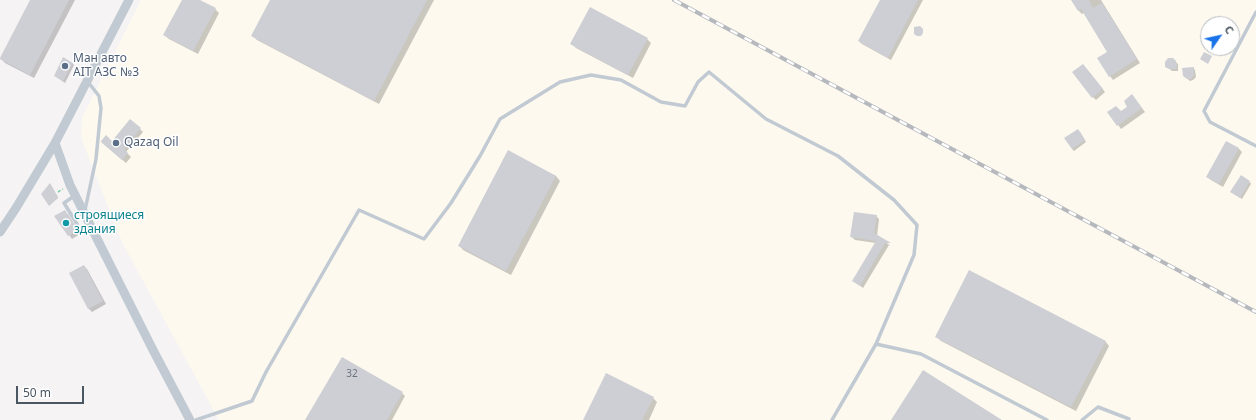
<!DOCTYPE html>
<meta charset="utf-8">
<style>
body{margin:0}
#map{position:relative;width:1256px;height:420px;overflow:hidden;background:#f5f3f3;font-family:"Noto Sans",sans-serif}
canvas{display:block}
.north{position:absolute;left:1200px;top:16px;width:40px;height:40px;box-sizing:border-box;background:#fff;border:1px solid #b7bbc0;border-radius:50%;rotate:56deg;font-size:11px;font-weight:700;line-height:16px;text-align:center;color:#4a5661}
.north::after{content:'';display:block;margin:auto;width:14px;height:18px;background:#1a73e8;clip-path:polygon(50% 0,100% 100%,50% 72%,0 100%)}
.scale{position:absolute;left:16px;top:386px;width:68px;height:18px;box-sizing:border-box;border:2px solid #4a5661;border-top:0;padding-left:5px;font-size:12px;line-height:14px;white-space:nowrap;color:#4a5661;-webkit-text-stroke:3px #fff;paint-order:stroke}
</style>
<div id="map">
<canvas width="1256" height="420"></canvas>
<div class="north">С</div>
<div class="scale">50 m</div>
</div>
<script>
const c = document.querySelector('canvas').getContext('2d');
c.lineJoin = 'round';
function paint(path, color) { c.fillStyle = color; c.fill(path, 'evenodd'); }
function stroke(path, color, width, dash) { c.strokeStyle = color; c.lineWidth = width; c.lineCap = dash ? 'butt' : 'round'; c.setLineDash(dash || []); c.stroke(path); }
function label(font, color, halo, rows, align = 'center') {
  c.font = font + ' "Noto Sans",sans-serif'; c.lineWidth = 3; c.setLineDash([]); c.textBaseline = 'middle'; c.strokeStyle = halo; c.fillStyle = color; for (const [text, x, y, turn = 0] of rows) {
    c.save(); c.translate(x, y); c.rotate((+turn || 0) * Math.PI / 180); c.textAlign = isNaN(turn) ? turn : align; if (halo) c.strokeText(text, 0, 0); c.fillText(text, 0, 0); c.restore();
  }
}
paint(new Path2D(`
 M141 0H1256V420H219L122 242 83 143 81 135 82 118ZM1208 24H1232V48H1208Z`), '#fdf9ef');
paint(new Path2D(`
 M32 0H75L34 78 5 63 1 59Z
 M183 0H198L215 9 219 13 198 54 169 39 164 35Z
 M271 0H434L379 104 257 40 253 36Z
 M881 0H923L891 60 862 44 859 41Z
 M1072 0H1101L1140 63 1113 80 1110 76 1109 52 1084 13 1082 14 1078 10Z
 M647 39 651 43 633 78 576 48 572 44Z
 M1172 59 1178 64V71H1172L1166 66Z
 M72 63 74 65 65 83 55 76Z
 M1086 68 1105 92 1096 100 1093 97Z
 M1193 68 1195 70 1196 77 1193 80 1190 81 1184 76Z
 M1135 99 1145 112 1121 129 1109 112H1121L1129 107Z
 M140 129 143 132 126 152 131 157 126 163 105 145Z
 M1080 132 1086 142 1074 151 1072 149Z
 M1227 142 1239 149 1242 152 1223 187 1211 180 1208 177Z
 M508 151 556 176 560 181 511 275 463 250 459 245Z
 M1250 182 1251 184 1242 199 1232 192Z
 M50 184 58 198 50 205 42 194Z
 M68 214 80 234 72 239 56 216Z
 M876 216 879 219 877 236 891 246 889 245 863 288 854 281 876 243 855 240 852 237Z
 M84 266 87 269 106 304 92 312 89 309 70 273Z
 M936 336 1105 341 1109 346 1076 411 941 341Z
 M402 393 405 396 392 420H307Z
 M653 398 657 402 649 420H584Z`), '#0003');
paint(new Path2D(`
 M30 0H69L30 75 0 59V58Z
 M182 0H200L216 8 193 51 163 35Z
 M270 0H427L374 101 251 36Z
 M880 0H918L888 58 858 41Z
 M1071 0H1089L1093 8 1102 3 1137 59 1109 77 1097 58 1107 52 1081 9 1078 11Z
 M590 7 648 38 628 75 570 44Z
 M920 26 923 29V33L921 36H917L914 34V27Z
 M1204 52 1212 56 1208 64 1200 59Z
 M63 57 73 63 63 81 54 76Z
 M1168 58H1173L1176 61 1177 69H1169L1165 67V62Z
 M1083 64 1103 89 1092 98 1072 72Z
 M1194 67V75L1191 79H1187L1183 76 1182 68Z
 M1132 94 1142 108 1117 126 1107 112 1116 106 1121 111 1127 107 1124 101Z
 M130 119 141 128 124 149 128 153 122 160 101 142V141L106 135 112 141Z
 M1078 129 1085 140 1072 149 1064 138Z
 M1226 141 1239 148 1219 184 1206 177Z
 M508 150 556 176 506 271 458 246Z
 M1241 175 1250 181 1240 198 1230 192Z
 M50 183 58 197 49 206 41 194Z
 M65 210 78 230 68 236 54 216Z
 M854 212 877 215 874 233 891 243H885L860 286 852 281 876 241 850 237Z
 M84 265 103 301 88 309 69 273Z
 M969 270 1106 341 1071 407 935 337Z
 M342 357 403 392 387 420H305Z
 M923 370 1002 420H891Z
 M606 373 654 397 642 420H583Z`), '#cdcfd5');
stroke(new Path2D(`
 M58 192 63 189`), '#7ad0a6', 1.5, [3, 2]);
stroke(new Path2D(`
 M1256 12 1204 111 1210 122 1256 146
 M74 196 64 203 77 224
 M85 210 96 159 101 108 99 96 88 82
 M196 420 252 401 266 372 359 210 424 239 451 203 480 156 500 119 560 82 591 75 621 80 661 102 685 106 698 82 709 72 766 119 838 156 894 200 917 225 914 255 876 344
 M832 420 876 344 921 354 1047 420
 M1082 420 1098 407 1129 419`), '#c1cad2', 3.5);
stroke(new Path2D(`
 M55 143 70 185 153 350 190 420
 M0 232 16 208 55 143 129 0`), '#c1cad2', 9);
const rail = new Path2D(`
 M674 0 1256 312`);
stroke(rail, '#b5b8bd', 4);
stroke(rail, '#fff', 2.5, [8]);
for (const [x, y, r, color] of [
 [65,66,4,"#5c6f8a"],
 [116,143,4,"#5c6f8a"],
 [66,223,4,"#0f9aa8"]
]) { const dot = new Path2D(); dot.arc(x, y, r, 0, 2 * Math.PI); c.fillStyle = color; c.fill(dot); stroke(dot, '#fff', 1.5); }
label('10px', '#6b747e', null, [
 ["32",352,374]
]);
label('12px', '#4e5e75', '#fff', [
 ["Ман авто",73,59],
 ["AIT АЗС №3",73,73],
 ["Qazaq Oil",124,143]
], 'left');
label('12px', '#0d838f', '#fff', [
 ["строящиеся",74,216],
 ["здания",74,230]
], 'left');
</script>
